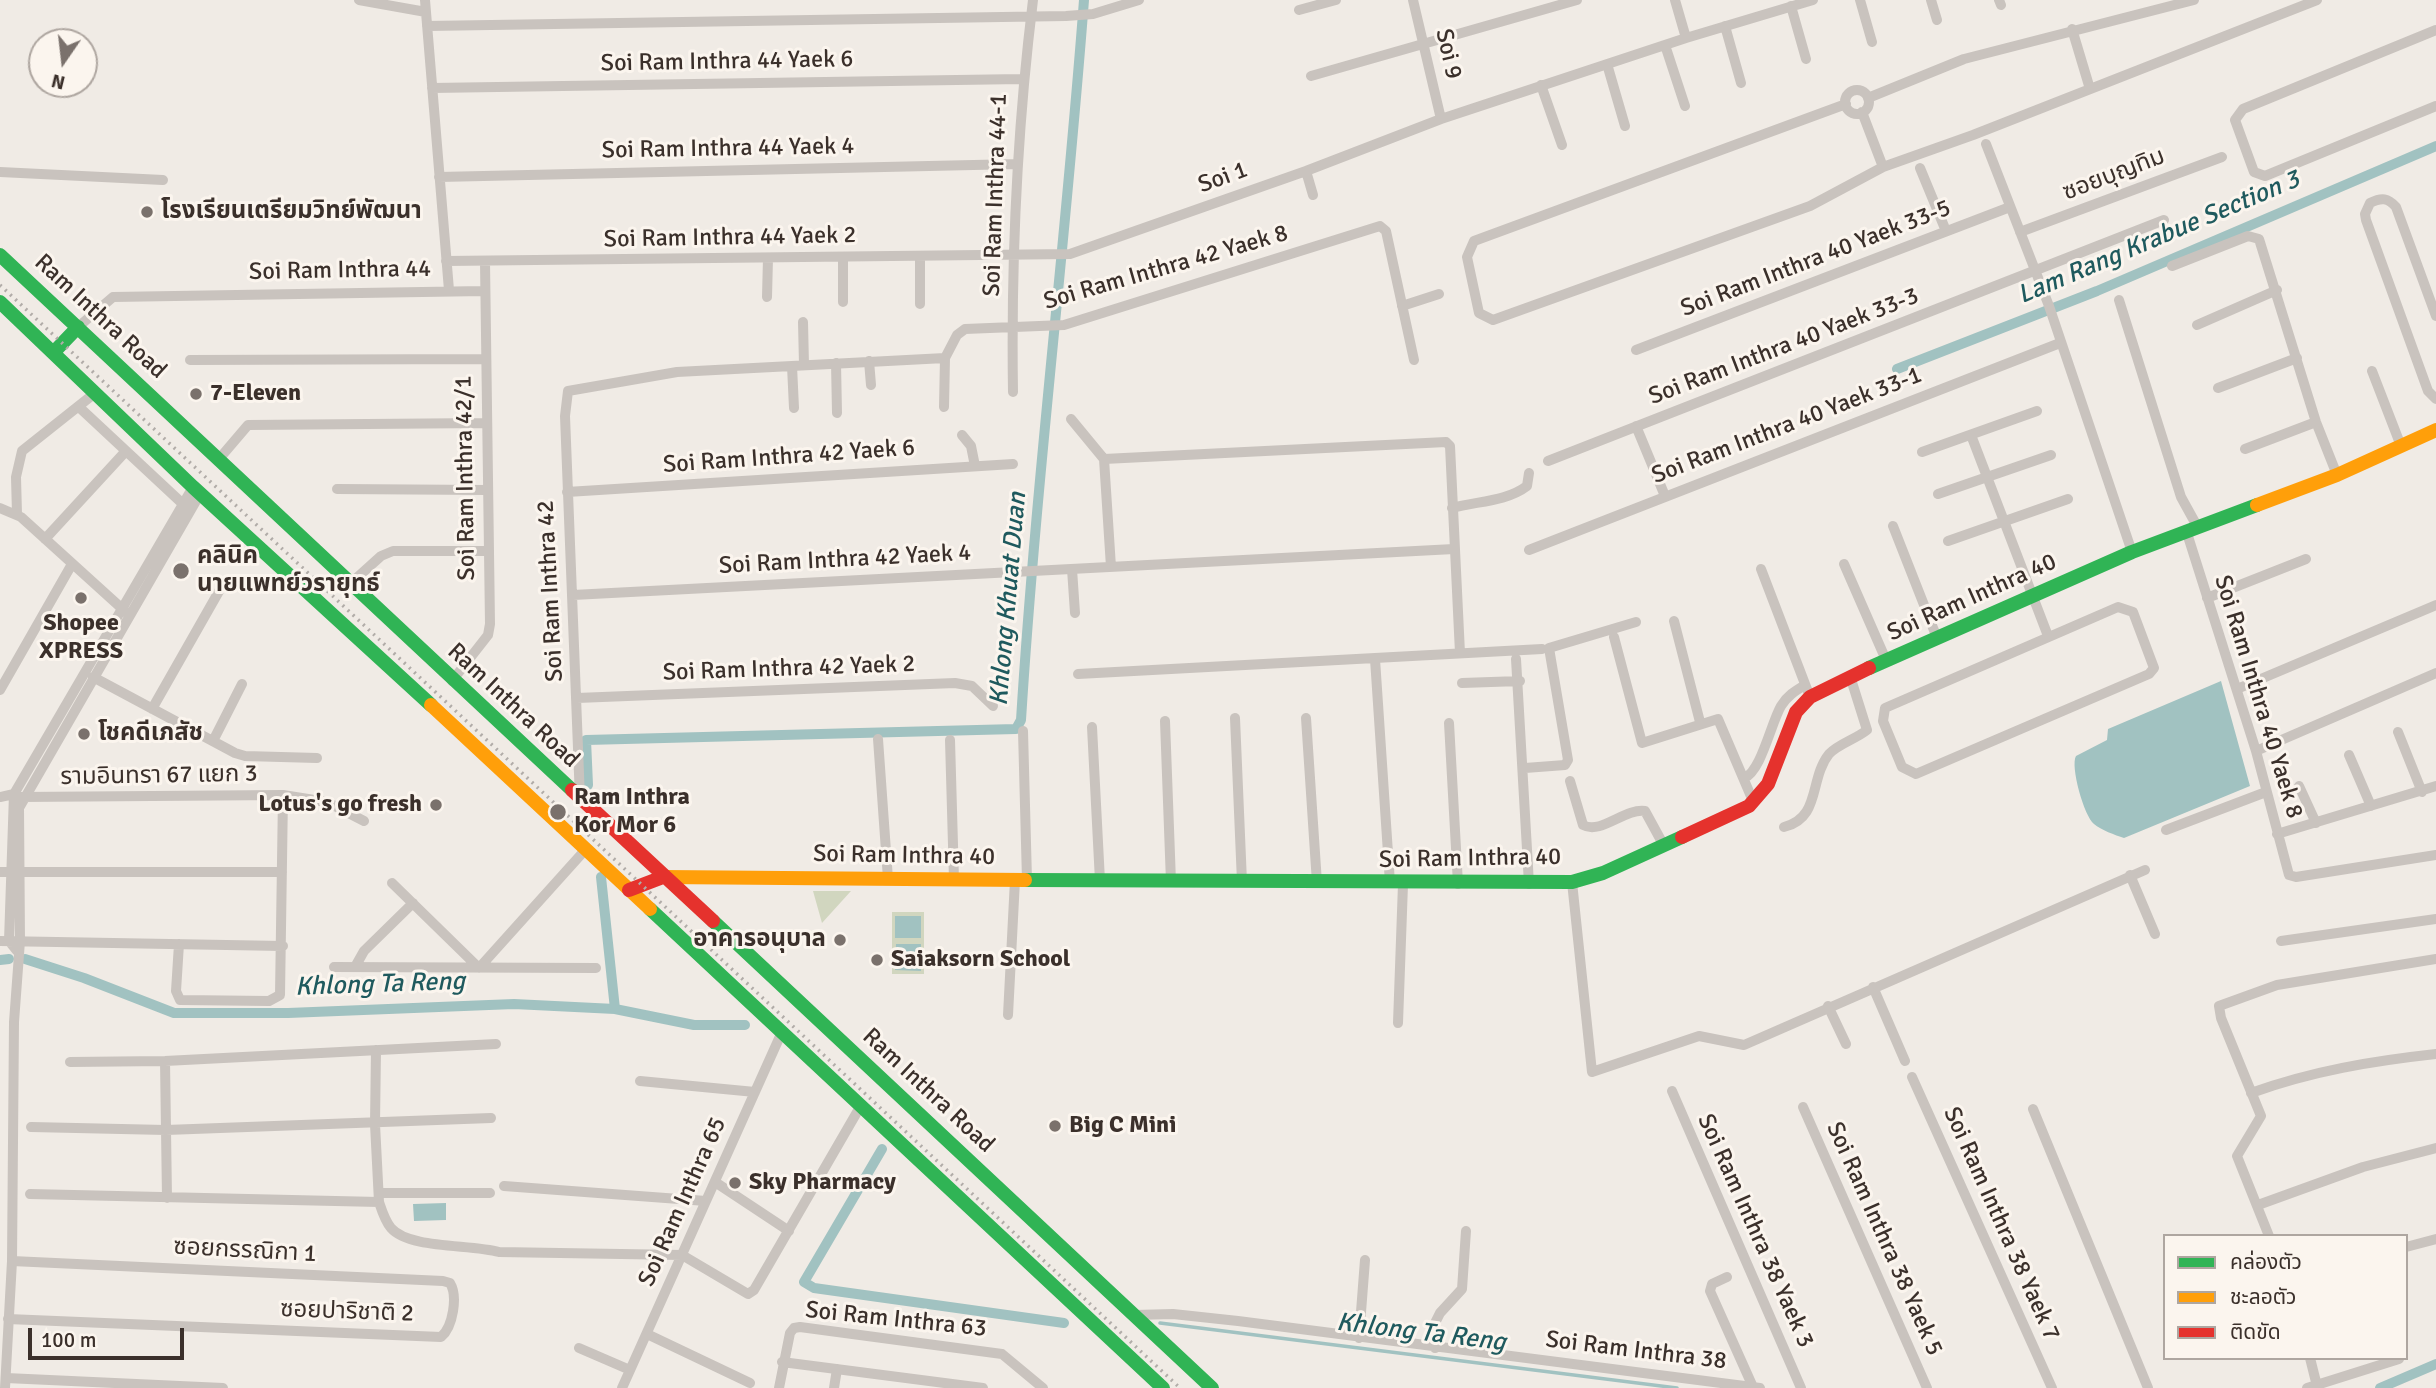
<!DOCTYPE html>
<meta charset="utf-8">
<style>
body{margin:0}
#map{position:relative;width:2436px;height:1388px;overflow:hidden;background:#f0ebe5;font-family:Signika,"Noto Sans Thai",sans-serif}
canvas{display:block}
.legend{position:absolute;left:2163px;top:1234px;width:245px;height:126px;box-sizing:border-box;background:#fbf5ee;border:2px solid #aea6a0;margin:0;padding:9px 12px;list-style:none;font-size:21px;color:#3b302b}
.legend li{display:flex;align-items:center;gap:14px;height:35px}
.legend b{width:35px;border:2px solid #aea6a0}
.north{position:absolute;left:28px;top:28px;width:70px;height:70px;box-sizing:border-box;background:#fbf5ee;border:2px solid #aea6a0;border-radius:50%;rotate:194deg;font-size:19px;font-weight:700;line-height:28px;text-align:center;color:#3b302b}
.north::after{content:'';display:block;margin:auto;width:24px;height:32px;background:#7a716c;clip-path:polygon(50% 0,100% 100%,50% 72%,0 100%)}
.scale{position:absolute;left:28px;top:1328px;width:156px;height:32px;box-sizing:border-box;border:4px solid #3b302b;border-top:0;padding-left:9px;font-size:21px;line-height:24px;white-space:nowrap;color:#3b302b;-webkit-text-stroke:5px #fbf5ee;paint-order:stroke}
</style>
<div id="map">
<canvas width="2436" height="1388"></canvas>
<ul class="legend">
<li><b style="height:9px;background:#30b455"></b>คล่องตัว</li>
<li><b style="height:9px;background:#ff9f0a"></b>ชะลอตัว</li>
<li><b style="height:9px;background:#e5322d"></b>ติดขัด</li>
</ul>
<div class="north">N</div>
<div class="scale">100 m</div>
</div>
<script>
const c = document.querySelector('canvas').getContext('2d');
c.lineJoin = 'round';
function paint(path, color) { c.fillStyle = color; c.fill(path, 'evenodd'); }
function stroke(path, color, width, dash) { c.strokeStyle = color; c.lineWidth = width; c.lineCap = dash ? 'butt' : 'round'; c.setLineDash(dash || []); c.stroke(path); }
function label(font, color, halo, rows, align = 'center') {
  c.font = font + ' Signika,"Noto Sans Thai",sans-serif'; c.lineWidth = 6; c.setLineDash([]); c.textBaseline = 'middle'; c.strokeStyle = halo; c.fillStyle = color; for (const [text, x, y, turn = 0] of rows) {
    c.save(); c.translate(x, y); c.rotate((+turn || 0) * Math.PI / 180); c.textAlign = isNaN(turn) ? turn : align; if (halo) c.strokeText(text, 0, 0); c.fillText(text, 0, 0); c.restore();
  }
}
paint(new Path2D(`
 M813 891H851L822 923Z
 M892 912H924V974H892Z`), '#d1d6bf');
paint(new Path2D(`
 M2221 681 2250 786 2124 838C2115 835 2101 830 2094 824 2084 816 2070 766 2076 756L2107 740 2108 729Z
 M895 916H921V938H895Z
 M896 944H921V971L895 970Z
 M446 1203V1220L414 1221 413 1204Z`), '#a1c2c1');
stroke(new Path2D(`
 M1160 1323 1677 1388`), '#a1c2c1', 3.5);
stroke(new Path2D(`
 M1897 369 2097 291 2436 146
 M588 785 586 740 1016 729 1021 720C1036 480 1066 240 1084 0
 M601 877 615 1009
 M25 959 84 978 174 1013H288L514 1004 615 1009 694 1025H745
 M0 960 9 959
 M882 1149 804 1282 814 1288 1064 1323
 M2380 1388 2436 1364`), '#a1c2c1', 10);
stroke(new Path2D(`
 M359 0 426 12
 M425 0 449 290
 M1413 0 1441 119
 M1675 0 1686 38
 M1860 0 1872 42
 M1931 0 1937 20
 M1999 0 2001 5
 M1791 6 1806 59
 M1299 10 1336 0
 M427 26 1066 16 1093 14 1139 0
 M1725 26 1741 83
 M2072 29 2090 89
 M2436 30 2243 109 2235 120 2254 172 2265 176 2436 106
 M1665 45 1685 106
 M1607 64 1625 126
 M1311 76 1577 0
 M1541 85 1562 145
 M432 88 1022 79
 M1845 102a12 12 0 1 1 24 0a12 12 0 1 1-24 0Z
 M1868 98 1964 59 2194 0
 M1846 104 1474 241 1467 257 1479 313 1493 320 1810 206 1883 167 1973 135 2317 0
 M1862 112 1883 167
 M1986 144 2049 306 2132 552
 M1920 168 1946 231
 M1306 171 1313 195
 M0 172 163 180
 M439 177 1018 164
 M2020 232 2222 157
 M920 256V304
 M843 257V302
 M446 261 1070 254 1306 171 1441 119 1686 38 1813 0
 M2172 266 2248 236 2259 239 2316 422 2337 475
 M767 297 768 258
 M2119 300 2181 497 2197 526
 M1402 306 1439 294
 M2436 316 2396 207C2388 198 2382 197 2370 203L2365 214 2366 220 2428 391 2436 399
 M803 322 804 365
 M2197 325 2277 290
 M78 327 113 297 484 291
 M1636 350 2010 207
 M190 360 485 359
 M869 361 871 385
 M836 363 837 413
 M792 366 794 408
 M2372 371 2401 446
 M2218 388 2297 358
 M1013 392C1011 261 1017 130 1033 0
 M944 407 945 358
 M80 408 184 505
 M1071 419 1104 459 1111 567
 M1636 426 1665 496
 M962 435 971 446 975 466
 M1971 435 2048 636
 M2245 449 2316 422
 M1922 452 2037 411
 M219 459 248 425 486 423
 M1104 459 1446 442 1450 446 1460 653
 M1548 461 2164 220
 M337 489 487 490
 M567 492 1013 464
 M1938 494 2051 455
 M0 508 21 517 128 614
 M1452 508C1476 501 1506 502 1527 486L1529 473
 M17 514 16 477 22 451 95 393
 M1893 526 1937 638
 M2186 530 2256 751 2289 875 2296 877 2436 855
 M45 539 126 451
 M1948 541 2068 499
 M1529 550 2060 343
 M1844 564 1886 660
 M1072 569 1075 613
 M1761 569 1810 697
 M350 584 381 556 393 551H488
 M573 595 1454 549
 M2207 598 2306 559
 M2118 607 2133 612 2154 668 2149 674 1916 774 1902 767 1883 721 1885 708Z
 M1674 621 1700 722
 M1614 637 1642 743 1718 719 1753 801
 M1375 659 1390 883
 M1516 659 1529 884
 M1078 674 1542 649
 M93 677 235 753 245 756 317 758
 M452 681 488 635 490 624 485 262
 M1462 683 1520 681
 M2237 689 2436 605
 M0 690 72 564
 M577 698 955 683 972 686 993 706
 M152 709 222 586
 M1235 718 1242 882
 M1306 718 1317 883
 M1165 721 1171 882
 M1449 723 1458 884
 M1092 727 1100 881
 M1023 731 1027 880
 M2398 732 2422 792
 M878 739 888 879
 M950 740 954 880
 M213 741 242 684
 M2256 751 2436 673
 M2349 755 2371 806
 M1525 768 1565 765 1568 760 1549 648 1636 622
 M1744 778C1761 772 1771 723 1781 706 1787 696 1795 691 1805 685
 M1570 781 1583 825C1601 835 1625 808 1645 811L1663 844
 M2299 786 2316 823
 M0 797 14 794
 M21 797 283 795 327 802 364 821
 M580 799 565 416 568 391 677 372 945 358 957 335 965 329 1064 325 1380 226 1386 231 1414 360
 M1784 827C1821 818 1809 779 1829 754 1838 744 1856 739 1867 730L1850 676
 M2166 830 2266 792
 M2277 834 2436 786
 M0 872H282
 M2130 875 2155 934
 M1572 882 1592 1072 1699 1036 1744 1045 2145 870
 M392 883 479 968 586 849
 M0 941 283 946
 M2281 941 2436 919
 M179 944 176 991 180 1000 269 1001 280 995 283 795
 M17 951 9 941 14 794 193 487
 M334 967 596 968
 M355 967 364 951 413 903
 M1873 987 1905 1061
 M1828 1006 1846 1044
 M1008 1015 1015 880
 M1398 1023 1403 884
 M376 1050 375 1124 379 1202
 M165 1061 167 1198
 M70 1062 165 1061 496 1044
 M1912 1077 2052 1388
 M640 1081 755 1092
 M1672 1091 1801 1388
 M2251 1093C2312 1071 2372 1061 2436 1054
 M1803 1107 1927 1388
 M2033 1109 2148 1388
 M31 1127 166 1130 491 1118
 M715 1182 789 1231
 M504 1186 706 1201
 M379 1193H490
 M30 1194 379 1202C382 1211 385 1221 391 1228 409 1249 471 1244 499 1252L682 1255 748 1294 754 1290 860 1107
 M2258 1205 2363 1167 2436 1148
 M2269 1236 2237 1156 2261 1116 2221 1018 2219 1006 2277 985 2436 959
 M2406 1247 2436 1239
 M1727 1277 1712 1284 1710 1291 1753 1387
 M1134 1315 1173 1314 1238 1321 1760 1388
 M8 1319 441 1337C453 1327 458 1296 450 1283L443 1281 12 1261
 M647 1334 750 1383
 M1359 1338 1365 1260
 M579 1348 630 1370
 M1435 1348 1434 1325 1440 1313 1462 1289 1466 1231
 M2310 1358 2317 1386
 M782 1362 983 1388
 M6 1378 223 1388
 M5 1388 12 1261 14 1022 20 941 19 808 200 494
 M622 1388 781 1034
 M779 1388 790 1333 794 1328 800 1327 1002 1354 1043 1388
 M834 1388 837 1369
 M2307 1388 2399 1359`), '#c9c3be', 10);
stroke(new Path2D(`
 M0 255 572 790
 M0 302 193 487 431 705
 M54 352 78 327
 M1869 668 2132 552 2257 505
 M1025 880 1572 882 1603 873 1682 837
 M650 909 1163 1388
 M713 921 1212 1388`), '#30b455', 14);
stroke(new Path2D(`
 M2257 505 2337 475 2436 430
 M431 705 650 909
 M663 877 1025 880`), '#ff9f0a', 14);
stroke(new Path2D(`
 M572 790 713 921
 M1682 837 1749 806 1768 784 1796 712 1810 697 1869 668
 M629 890 663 877`), '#e5322d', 14);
stroke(new Path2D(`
 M0 285 1180 1388`), '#b1aca8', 3.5, [2, 5]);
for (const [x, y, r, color] of [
 [147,212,7,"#7a716c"],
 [196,394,7,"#7a716c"],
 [181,571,9,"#7a716c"],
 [81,598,7,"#7a716c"],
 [84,734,7,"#7a716c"],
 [436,805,7,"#7a716c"],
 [558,812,9,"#7a716c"],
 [840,940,7,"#7a716c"],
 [877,960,7,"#7a716c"],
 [1055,1126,7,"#7a716c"],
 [735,1183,7,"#7a716c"]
]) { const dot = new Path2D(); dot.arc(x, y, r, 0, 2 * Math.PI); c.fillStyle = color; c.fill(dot); stroke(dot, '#fbf5ee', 2.5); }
label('24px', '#3b302b', '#fbf5ee', [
 ["Soi 9",1448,54,77],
 ["Soi Ram Inthra 44 Yaek 6",727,62,-1],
 ["Soi Ram Inthra 44 Yaek 4",728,149,-1],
 ["ซอยบุญทิม",2114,175,-21],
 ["Soi 1",1223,178,-20],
 ["Soi Ram Inthra 44-1",996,195,-88],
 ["Soi Ram Inthra 44 Yaek 2",730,238,-1],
 ["Soi Ram Inthra 40 Yaek 33-5",1816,259,-21],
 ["Soi Ram Inthra 42 Yaek 8",1166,268,-16],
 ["Soi Ram Inthra 44",340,271,-1],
 ["Ram Inthra Road",100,317,43],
 ["Soi Ram Inthra 40 Yaek 33-3",1784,347,-21],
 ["Soi Ram Inthra 40 Yaek 33-1",1787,426,-21],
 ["Soi Ram Inthra 42 Yaek 6",789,457,-4],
 ["Soi Ram Inthra 42/1",466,478,-91],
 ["Soi Ram Inthra 42 Yaek 4",845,560,-3],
 ["Soi Ram Inthra 42",551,591,-93],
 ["Soi Ram Inthra 40",1972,598,-24],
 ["Soi Ram Inthra 42 Yaek 2",789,669,-2],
 ["Soi Ram Inthra 40 Yaek 8",2258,697,73],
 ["Ram Inthra Road",513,706,43],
 ["รามอินทรา 67 แยก 3",159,776,-1],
 ["Soi Ram Inthra 40",904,856,1],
 ["Soi Ram Inthra 40",1470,859,-1],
 ["Ram Inthra Road",928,1091,43],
 ["Soi Ram Inthra 65",683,1202,-66],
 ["Soi Ram Inthra 38 Yaek 7",2001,1224,66],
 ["Soi Ram Inthra 38 Yaek 3",1755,1231,66],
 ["Soi Ram Inthra 38 Yaek 5",1884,1239,66],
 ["ซอยกรรณิกา 1",245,1251,3],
 ["ซอยปาริชาติ 2",347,1312,2],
 ["Soi Ram Inthra 63",896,1320,6],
 ["Soi Ram Inthra 38",1636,1351,7]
]);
label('bold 24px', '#3b302b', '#fbf5ee', [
 ["โรงเรียนเตรียมวิทย์พัฒนา",161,212],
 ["7-Eleven",210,394],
 ["คลินิค",197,557],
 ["นายแพทย์วรายุทธ์",197,585],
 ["Shopee",81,624,"center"],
 ["XPRESS",81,652,"center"],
 ["โชคดีเภสัช",98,734],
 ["Ram Inthra",574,798],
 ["Kor Mor 6",574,826],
 ["Lotus's go fresh",422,805,"right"],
 ["อาคารอนุบาล",826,940,"right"],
 ["Saiaksorn School",891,960],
 ["Big C Mini",1069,1126],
 ["Sky Pharmacy",749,1183]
], 'left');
label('italic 26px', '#1f5a5e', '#fbf5ee', [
 ["Lam Rang Krabue Section 3",2159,238,-23],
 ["Khlong Khuat Duan",1009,599,-85],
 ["Khlong Ta Reng",380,985,-2],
 ["Khlong Ta Reng",1421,1333,7]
]);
</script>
